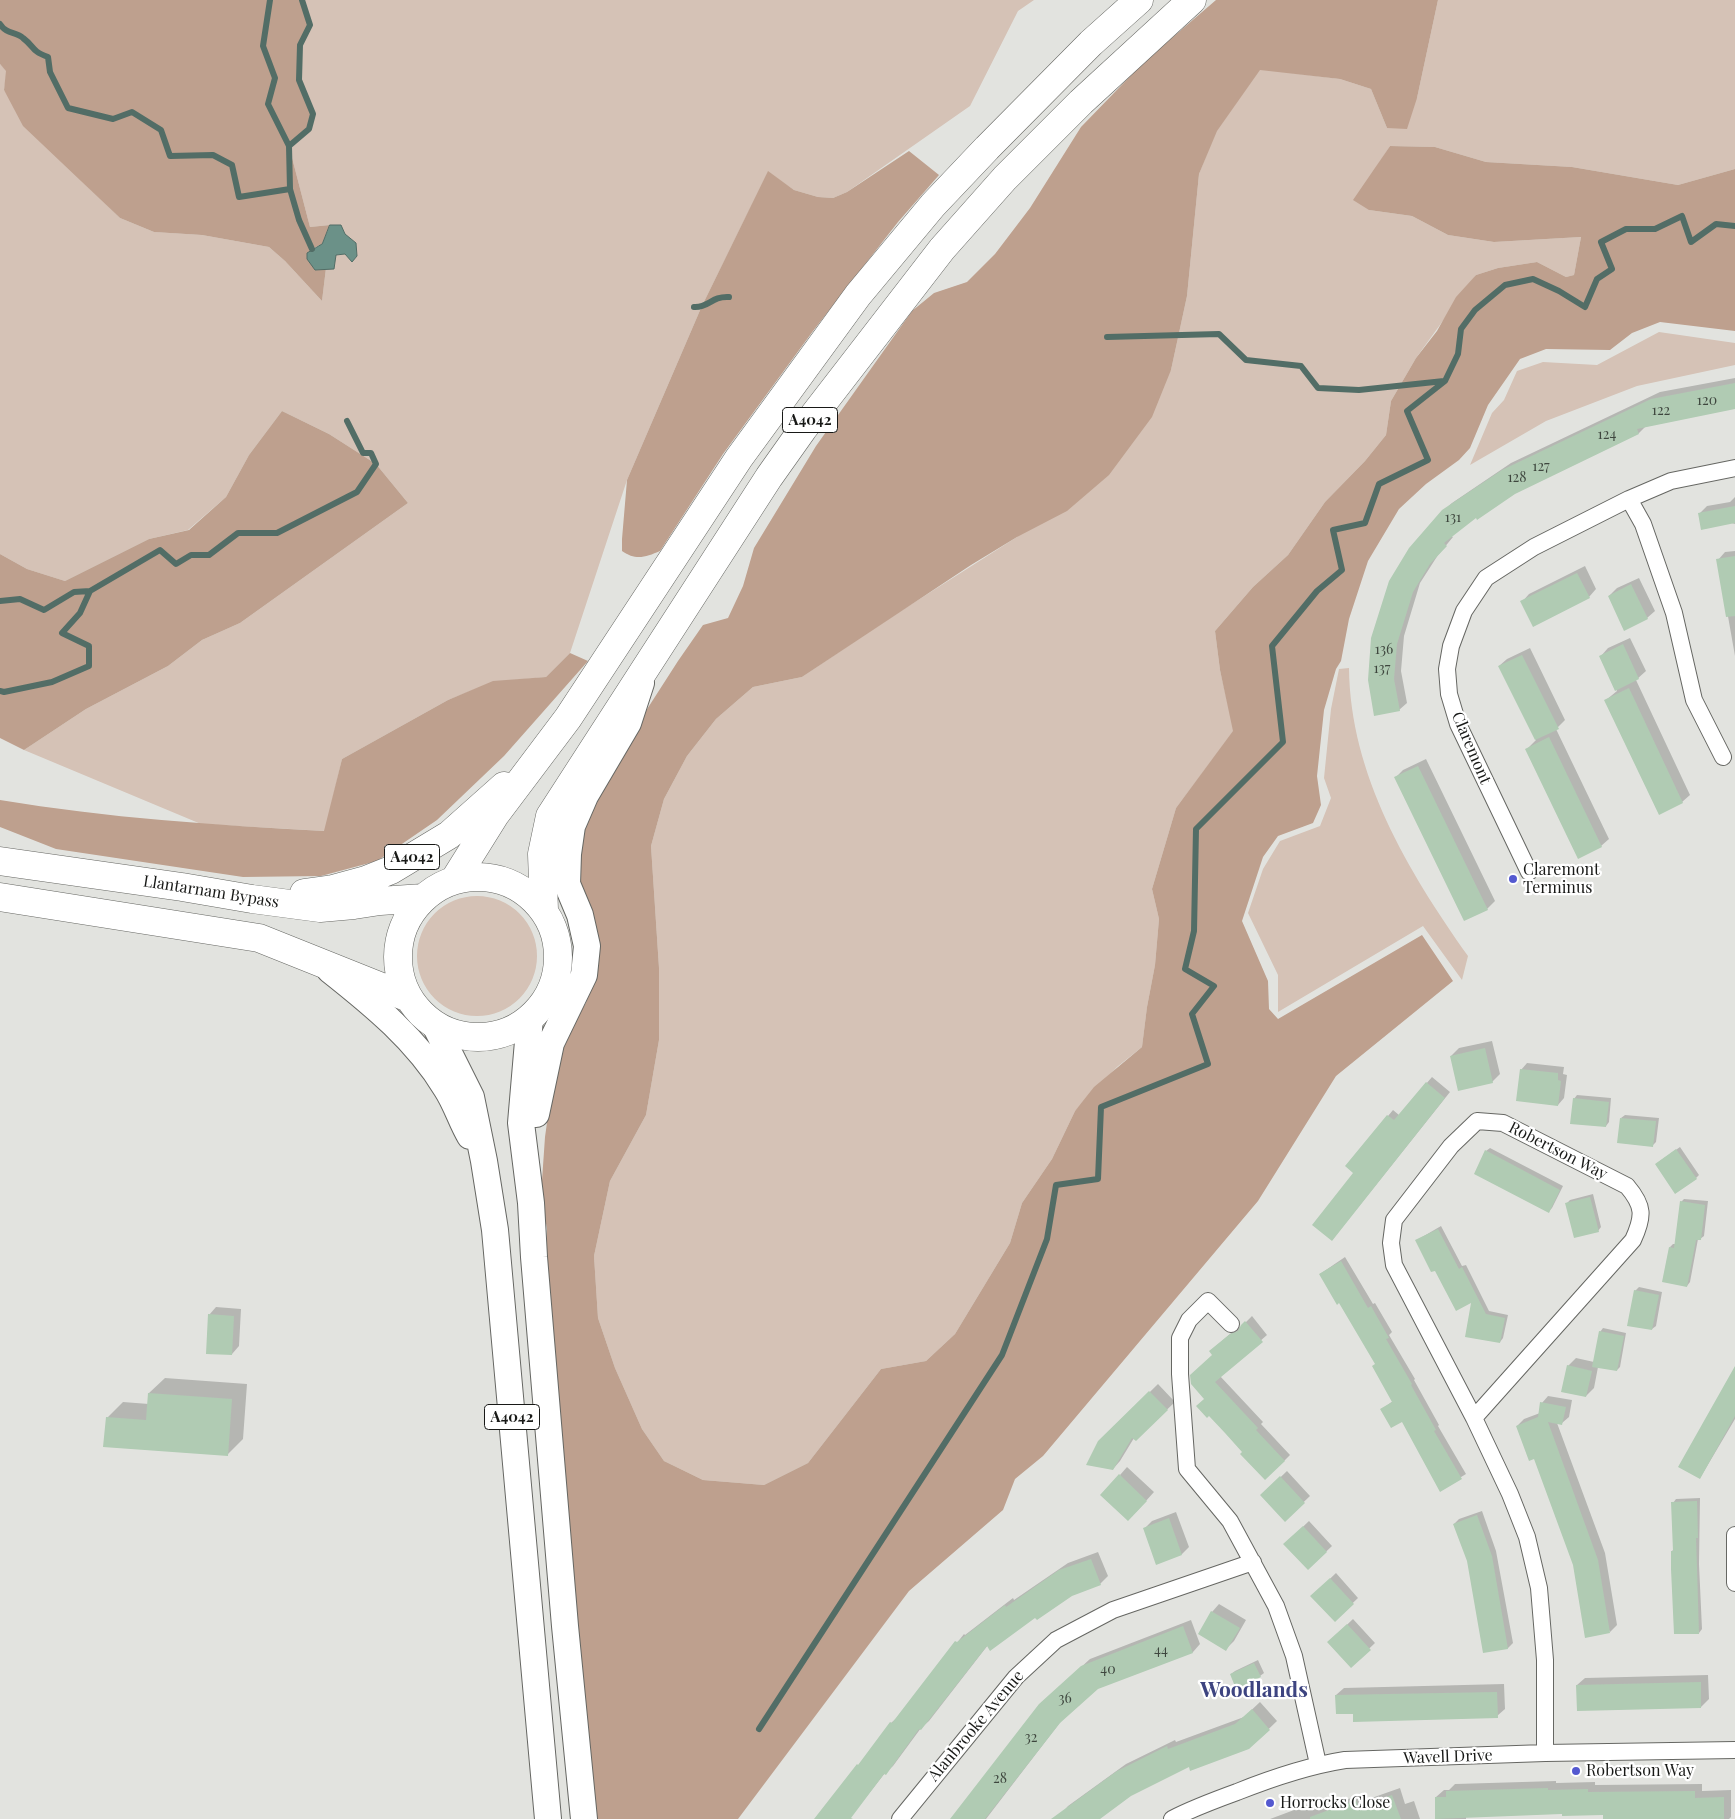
<!DOCTYPE html>
<style>
body{margin:0}
canvas{display:block;background:#e2e3df}
</style>
<canvas width="1735" height="1819"></canvas>
<script>
const c = document.querySelector('canvas').getContext('2d');
c.lineJoin = 'round';
function paint(path, color) { c.fillStyle = color; c.fill(path, 'evenodd'); }
function stroke(path, color, width, dash) { c.strokeStyle = color; c.lineWidth = width; c.lineCap = dash ? 'butt' : 'round'; c.setLineDash(dash || []); c.stroke(path); }
function label(font, color, halo, rows, align = 'center') {
  c.font = font + ' "Playfair Display",serif'; c.lineWidth = 4.5; c.setLineDash([]); c.textBaseline = 'middle'; c.strokeStyle = halo; c.fillStyle = color; for (const [text, x, y, turn = 0] of rows) {
    c.save(); c.translate(x, y); c.rotate((+turn || 0) * Math.PI / 180); c.textAlign = isNaN(turn) ? turn : align; if (halo) c.strokeText(text, 0, 0); c.fillText(text, 0, 0); c.restore();
  }
}
paint(new Path2D(`
 M302 0H1034L1018 11 970 106 847 192 833 198 818 197 794 190 768 172 701 308 627 480 570 653 546 677 493 682 448 700 342 759 325 831 201 824 24 750 86 709 168 666 202 640 240 623 408 503 376 464 329 434 282 411 249 455 226 497 188 530 149 539 65 581 27 569 0 554V64L7 71 4 90 88 187 120 218 154 232 202 235 269 247 285 261 322 301 326 268 336 255 345 254 352 261 357 256 356 243 330 225 310 227 289 146 309 129 313 114 299 80 300 45 310 25Z
 M1438 0H1735V169L1678 185 1572 167 1486 162 1435 147 1390 146 1377 166 1369 210 1412 216 1448 235 1494 242 1581 237 1574 275 1566 277 1537 262 1498 268 1476 275 1416 358 1391 401 1386 435 1365 461 1325 502 1288 555 1253 587 1215 631 1220 670 1234 731 1176 808 1152 889 1159 919 1155 965 1147 1007 1142 1047 1117 1067 1075 1111 1052 1159 1022 1203 1010 1243 955 1334 926 1361 881 1369 808 1463 764 1485 703 1480 664 1461 642 1429 615 1368 598 1318 594 1256 610 1181 646 1115 659 1040V968L651 846 664 799 687 756 716 719 753 687 802 677 882 623 1017 537 1171 370 1187 296 1199 174 1216 131 1260 69 1340 79 1371 89 1387 128 1417 98Z
 M1659 332 1735 343V365L1637 386 1546 421 1470 465 1492 413 1504 400 1517 371 1543 362 1597 365Z
 M1349 668C1350 775 1408 871 1468 956L1462 980 1423 926 1278 1012V975L1248 913 1263 869 1280 841 1320 826 1331 798 1324 778 1331 709 1339 669Z
 M417 956a60 60 0 1 1 120 0a60 60 0 1 1-120 0Z`), '#d5c2b6');
paint(new Path2D(`
 M0 0H302L310 25 300 45 299 79 313 114 309 129 289 146 310 227 330 225 322 244 312 249 315 270 326 268 322 301 285 261 269 247 202 235 154 232 120 218 23 126 4 90 6 71 0 64Z
 M1216 0H1438L1417 98 1407 129 1387 128 1371 89 1340 79 1260 70 1217 131 1199 174 1187 296 1171 370 1152 417 1109 475 1067 511 1017 537 971 565 802 677 753 687 716 719 687 756 664 799 651 846 659 968V1040L646 1115 610 1181 594 1256 598 1318 615 1368 642 1429 664 1461 703 1480 764 1485 808 1463 881 1369 926 1361 955 1334 1010 1243 1022 1203 1052 1159 1075 1111 1094 1087 1142 1047 1147 1007 1155 965 1159 919 1152 889 1176 808 1233 731 1220 670 1215 631 1253 587 1288 555 1325 502 1365 461 1386 435 1391 401 1416 358 1437 331 1456 297 1476 275 1498 268 1537 262 1566 277 1574 275 1581 237 1494 242 1448 235 1412 216 1369 210 1353 200 1390 146 1435 147 1486 162 1572 167 1678 185 1735 169V331L1660 322 1632 333 1610 350 1546 349 1520 359 1488 405 1470 448 1459 460 1426 484 1399 509 1368 561 1349 619 1341 661 1336 669 1324 710 1317 776 1321 805 1313 823 1278 836 1263 857 1242 921 1268 981 1269 1009 1278 1019 1422 935 1453 981 1336 1076 1258 1201 1043 1456 1015 1479 1003 1510 909 1591 738 1819H594L576 1611 557 1373 546 1267 547 1229 541 1195 545 1137 551 1094 567 1032 586 1003 597 955 580 881 582 831 624 745 678 661 703 625 728 618 743 586 754 548 816 446 912 311 934 293 967 282 995 254 1030 208 1081 127 1144 62Z
 M909 151 939 175 898 222 813 331 723 454 660 551C646 557 636 561 622 551V539L627 480 701 308 768 171 794 190 818 197 833 198 847 192Z
 M282 411 329 434 376 464 408 503 240 623 202 640 168 666 86 709 24 750 0 738V554L27 569 65 581 149 539 189 530 226 497 249 455Z
 M570 653 588 661 504 756 437 820 377 861 321 876 243 877 56 849 0 827V800C107 818 216 825 324 831L342 759 448 700 493 681 546 677Z`), '#bea08e');
const water = new Path2D(`
 M330 225H341L345 234 356 243 357 256 352 262 345 254 336 255 334 269 315 270 307 259V253L322 244Z`);
paint(water, '#6b9188');
stroke(water, '#526d66', 1);
paint(new Path2D(`
 M1735 378V408L1646 426 1639 433 1514 493 1476 516 1451 536 1453 537 1438 555 1420 583 1404 636 1401 671 1407 703 1399 710 1369 680 1443 511 1452 503 1511 463 1660 392Z
 M1735 497V524L1700 513 1707 506 1730 502Z
 M1735 551V656L1718 560 1725 552Z
 M1585 566 1596 589 1589 597 1522 602 1529 594Z
 M1639 578 1655 611 1647 618 1609 596 1617 588Z
 M1630 638 1646 671 1636 680 1690 795 1682 802 1606 700 1617 691 1601 656 1608 648Z
 M1530 648 1565 720 1556 729 1609 839 1601 846 1527 749 1536 740 1499 666 1507 659Z
 M1426 759 1495 901 1487 909 1396 777 1403 770Z
 M1492 1041 1500 1074 1492 1082 1451 1056 1459 1048Z
 M1527 1063 1564 1067 1563 1074 1567 1075 1564 1098 1558 1105 1521 1070Z
 M1432 1077 1450 1092 1332 1240 1355 1173 1388 1116 1393 1110 1399 1115Z
 M1577 1095 1611 1098 1609 1122 1606 1126 1574 1099Z
 M1625 1115 1659 1118 1656 1142 1653 1145 1621 1118Z
 M1680 1147 1699 1175 1696 1178 1660 1161Z
 M1490 1148 1563 1186 1552 1208 1549 1211 1486 1151Z
 M1593 1194 1601 1227 1598 1231 1567 1203 1570 1200Z
 M1684 1199 1708 1201 1704 1236 1700 1239H1698L1690 1282 1687 1286 1670 1247 1673 1244H1676L1681 1202Z
 M1441 1226 1462 1266 1466 1265 1489 1311 1508 1315 1503 1338 1500 1342 1473 1301 1435 1269 1417 1240Z
 M1345 1257 1373 1304 1375 1303 1392 1332 1389 1335 1415 1379 1414 1380 1439 1425 1438 1426 1466 1474 1440 1490 1403 1420 1382 1409 1393 1401 1376 1364 1340 1302 1320 1274Z
 M1639 1287 1662 1292 1656 1326 1652 1329 1635 1291Z
 M216 1307 241 1309 239 1346 232 1354 209 1315Z
 M1252 1316 1267 1335 1220 1376 1263 1422 1261 1424 1290 1455 1284 1461 1244 1452 1206 1399 1213 1355 1216 1346 1237 1328 1241 1327Z
 M1603 1328 1626 1333 1620 1367 1617 1370 1598 1367 1594 1388 1586 1396 1568 1366 1576 1358 1594 1362 1600 1332Z
 M1735 1369V1419L1700 1478Z
 M165 1378 247 1384 243 1439 227 1455 107 1418 123 1402 149 1404V1393Z
 M1158 1384 1175 1402 1136 1439 1134 1438 1120 1461 1113 1469 1099 1442Z
 M1548 1396 1572 1400 1569 1417 1562 1423H1557L1605 1553 1617 1625 1610 1632 1574 1564 1535 1457 1517 1426 1524 1419 1540 1413 1542 1403Z
 M1127 1467 1154 1492 1136 1512 1120 1475Z
 M1287 1471 1310 1496 1285 1520 1262 1495Z
 M1700 1498 1699 1564 1702 1629 1699 1633 1672 1551 1674 1549 1673 1503 1676 1499Z
 M1482 1511 1496 1551 1513 1643 1508 1648 1484 1652 1468 1561 1454 1524 1459 1519Z
 M1176 1512 1189 1547 1182 1554 1157 1563 1144 1529 1152 1521Z
 M1309 1521 1332 1546 1308 1569 1285 1544Z
 M1098 1552 1108 1576 1100 1584 1072 1594 988 1645 929 1721 921 1728 893 1766 885 1773 849 1819H815L865 1757 891 1723 899 1716 964 1634 965 1635 1013 1598 1014 1600 1068 1563Z
 M1336 1573 1358 1598 1335 1620 1312 1596Z
 M1219 1604 1246 1620 1234 1641 1226 1649 1212 1612Z
 M1353 1619 1375 1643 1351 1666 1329 1642Z
 M1191 1620 1200 1644 1193 1652 1097 1688 1065 1716 986 1819H952L1048 1697 1090 1659Z
 M1258 1660 1264 1673 1260 1676 1231 1674 1235 1671Z
 M1708 1675 1709 1699 1701 1707 1577 1685 1585 1678Z
 M1504 1684 1505 1709 1497 1716 1354 1713 1336 1695 1344 1688Z
 M1260 1702 1277 1721 1249 1748 1189 1765 1130 1795 1097 1819H1057L1068 1806 1126 1764 1175 1740 1176 1742 1244 1717Z
 M1556 1781V1783L1595 1782V1785L1702 1784V1791L1731 1790V1817L1729 1819H1706L1604 1813H1563L1466 1817V1819H1436V1797L1444 1790H1449L1455 1784Z
 M1400 1788 1405 1804 1414 1801 1420 1819H1270L1329 1797 1331 1805 1363 1794 1366 1800Z`), '#0003');
stroke(new Path2D(`
 M270 0 263 46 275 78 268 104 289 146 290 189 299 220 312 249
 M0 24C7 35 16 31 23 38 36 48 30 50 48 57L50 72 68 108 113 119 132 112 161 130 170 156 213 155 232 165 239 197 290 189
 M289 146 309 129 313 114 299 80 300 45 310 25 302 0
 M694 307C709 308 711 296 729 297
 M1107 337 1219 334 1246 360 1301 366 1318 388 1359 390 1444 381
 M0 601 20 599 44 610 74 592 90 591
 M0 691 4 692 52 682 89 666V646L62 633 80 613 90 591 160 550 176 564 191 555H209L238 533H277L357 492 376 464 371 453H363L347 421
 M759 1729 1002 1355 1047 1239 1056 1185 1098 1179 1101 1107 1208 1064 1192 1014 1214 986 1185 969 1194 931 1196 829 1283 742 1272 646 1317 591 1342 570 1333 530 1365 523 1379 484 1428 460 1407 411 1445 381 1458 354 1461 329 1475 310 1505 285 1533 279 1559 291 1585 307 1597 279 1612 269 1601 242 1626 229H1655L1682 216 1691 242 1716 224 1735 226`), '#526d66', 6);
paint(new Path2D(`
 M1735 383V409L1637 429 1639 434 1515 494 1477 520 1476 518 1444 543 1447 546 1430 564 1413 592 1397 644 1394 679 1400 711 1374 716 1368 680 1371 638 1389 581 1409 548 1442 510 1502 470 1651 399Z
 M1735 506V523L1701 530 1698 513Z
 M1735 556V616L1726 617 1716 559Z
 M1577 573 1590 598 1533 627 1520 601Z
 M1631 584 1648 619 1624 631 1608 596Z
 M1623 644 1639 679 1615 691 1599 656Z
 M1522 655 1559 729 1535 740 1498 666Z
 M1629 688 1683 803 1659 815 1604 700Z
 M1549 737 1602 847 1578 859 1525 749Z
 M1418 766 1488 910 1464 921 1394 777Z
 M1485 1048 1493 1083 1458 1091 1450 1056Z
 M1520 1069 1558 1073V1080L1561 1081 1558 1106 1516 1101Z
 M1426 1082 1445 1098 1332 1241 1312 1225 1353 1173 1345 1166 1387 1115 1394 1120Z
 M1573 1098 1609 1102 1606 1127 1570 1124Z
 M1620 1118 1656 1121 1653 1147 1617 1143Z
 M1676 1149 1697 1179 1675 1194 1655 1164Z
 M1485 1150 1560 1190 1549 1213 1474 1174Z
 M1590 1197 1599 1232 1574 1238 1565 1203Z
 M1680 1201 1705 1205 1701 1240H1696L1687 1287 1662 1282 1669 1247 1674 1248Z
 M1438 1229 1459 1269 1462 1267 1486 1314 1505 1318 1500 1343 1465 1337 1471 1303 1456 1311 1435 1271 1431 1272 1415 1240Z
 M1341 1261 1368 1308 1371 1306 1389 1338 1386 1339 1412 1384 1411 1385 1436 1430 1434 1431 1462 1479 1440 1492 1402 1422 1391 1428 1380 1409 1392 1402 1372 1366 1375 1364 1339 1303 1337 1305 1319 1274Z
 M1634 1290 1659 1295 1652 1330 1627 1326Z
 M208 1314 234 1316 232 1355 206 1354Z
 M1245 1321 1263 1342 1215 1382 1258 1428 1256 1430 1285 1461 1265 1480 1240 1454 1242 1452 1225 1433 1209 1416 1207 1418 1196 1406 1204 1399 1191 1384 1190 1375 1212 1355 1209 1351 1230 1334 1238 1331 1241 1325Z
 M1599 1331 1624 1336 1617 1371 1592 1367Z
 M1567 1365 1592 1371 1586 1397 1561 1392Z
 M1735 1366V1416L1700 1479 1678 1467Z
 M1149 1391 1168 1410 1136 1441 1132 1438 1113 1470 1086 1465 1098 1441Z
 M148 1393 232 1399 228 1456 103 1447 106 1417 146 1420Z
 M1540 1402 1566 1407 1562 1425 1548 1422 1598 1560 1610 1633 1585 1638 1573 1565 1534 1459 1529 1461 1516 1426 1538 1417Z
 M1119 1474 1147 1501 1128 1521 1100 1495Z
 M1280 1476 1305 1503 1285 1522 1260 1495Z
 M1697 1501 1698 1538H1696L1697 1568 1699 1634H1674L1671 1569V1551H1673L1671 1502Z
 M1477 1515 1492 1556 1508 1649 1483 1653 1467 1561 1453 1524Z
 M1169 1518 1182 1555 1156 1565 1143 1528Z
 M1303 1526 1327 1552 1308 1570 1283 1544Z
 M1091 1559 1101 1585 1072 1596 1037 1620 1035 1618 990 1651 987 1646 921 1730 919 1729 886 1775 884 1774 851 1818 853 1819H814L857 1764 858 1765 890 1722 892 1723 955 1641 957 1642 1005 1605 1006 1607 1059 1570Z
 M1330 1578 1354 1604 1335 1622 1310 1596Z
 M1211 1611 1240 1628 1226 1651 1198 1634Z
 M1347 1624 1371 1650 1351 1668 1327 1642Z
 M1183 1626 1193 1653 1098 1689 1060 1723 985 1819H950L1039 1704 1081 1666Z
 M1254 1663 1261 1677 1236 1689 1230 1674Z
 M1701 1682V1708L1577 1711 1576 1685Z
 M1497 1692 1498 1718 1353 1722V1714H1336L1335 1695Z
 M1252 1709 1270 1730 1249 1749 1190 1771 1189 1767 1131 1796 1100 1819H1051L1117 1771 1167 1746 1168 1749 1235 1724Z
 M1548 1788V1790L1588 1789V1792L1695 1791V1798L1724 1797V1819H1603V1815L1562 1816V1814L1435 1819V1797H1446V1791Z
 M1392 1795 1401 1819H1310V1817L1356 1800 1358 1807Z`), '#b0cbb3');
const minor = new Path2D(`
 M1629 499 1643 524 1674 613 1694 700 1723 757
 M1529 872 1458 724 1449 694 1447 669 1451 646 1464 611 1486 578 1534 547 1629 499 1671 481 1735 468
 M1231 1324 1208 1301 1189 1320 1180 1338V1374L1187 1469 1230 1521 1276 1606 1294 1656 1318 1764
 M1474 1418 1633 1240C1644 1216 1644 1206 1627 1186L1503 1123 1477 1121 1451 1146 1394 1220 1391 1243 1394 1265 1474 1418 1510 1494 1527 1537 1539 1588 1545 1660V1753
 M1735 1535V1583
 M900 1819 1016 1677 1056 1640 1113 1610 1253 1562
 M1172 1819C1193 1808 1215 1800 1237 1792 1272 1778 1307 1766 1345 1760L1545 1753 1735 1750`);
const primary = new Path2D(`
 M330 970C373 1004 417 1040 446 1088 456 1103 461 1121 470 1136
 M530 1018 521 1123 531 1203 534 1257 565 1626 584 1819
 M435 1025 471 1097 484 1161 495 1230 548 1819
 M536 1114 551 1043 584 975 587 946 580 915 567 884 568 854 572 826 585 796 628 723 641 683`);
const trunk = new Path2D(`
 M0 861 182 887 252 899 320 908 354 905 380 901 423 898
 M398 957a80 80 0 1 1 160 0a80 80 0 1 1-160 0Z
 M455 879 495 815 568 718 739 458 858 295 933 205 987 148 1091 43 1139 0
 M304 893 333 889 366 880 391 870 449 835 504 786
 M0 897 259 938 409 998
 M544 910 542 854 550 816 769 477 803 429 942 249 1005 178 1081 102 1192 0`);
stroke(minor, '#666763', 18);
stroke(primary, '#666763', 28);
stroke(trunk, '#666763', 29);
stroke(minor, '#fff', 16);
stroke(primary, '#fff', 26);
stroke(trunk, '#fff', 28);
for (const [x, y, r, color] of [
 [1513,879,5,"#5459d0"],
 [1576,1771,5,"#5459d0"],
 [1270,1803,5,"#5459d0"]
]) { const dot = new Path2D(); dot.arc(x, y, r, 0, 2 * Math.PI); c.fillStyle = color; c.fill(dot); stroke(dot, '#fff', 2); }
label('14px', '#3e463e', null, [
 ["120",1707,401],
 ["122",1661,411],
 ["124",1607,435],
 ["127",1541,467],
 ["128",1517,478],
 ["131",1453,518],
 ["136",1384,650],
 ["137",1382,669],
 ["44",1161,1651],
 ["40",1108,1670],
 ["36",1065,1699],
 ["32",1031,1738],
 ["28",1000,1779]
]);
for (const [x, y, w] of [
 [810,420,55],
 [412,857,55],
 [512,1417,55]
]) { const box = new Path2D(); box.roundRect(x - w / 2, y - 12.5, w, 25, 4); c.fillStyle = '#fff'; c.fill(box); stroke(box, '#181917', 1); }
label('bold 15px', '#181917', null, [
 ["A4042",810,420],
 ["A4042",412,857],
 ["A4042",512,1417]
]);
label('16px', '#181917', '#fff', [
 ["Claremont",1471,748,67],
 ["Llantarnam Bypass",211,892,9],
 ["Robertson Way",1558,1151,27],
 ["Alanbrooke Avenue",976,1726,-50],
 ["Wavell Drive",1448,1757,-2]
]);
label('16px', '#181917', '#fff', [
 ["Claremont",1523,870],
 ["Terminus",1523,888],
 ["Robertson Way",1586,1771],
 ["Horrocks Close",1280,1803]
], 'left');
label('bold 21px', '#3d4480', '#fff', [
 ["Woodlands",1254,1690]
]);
</script>
